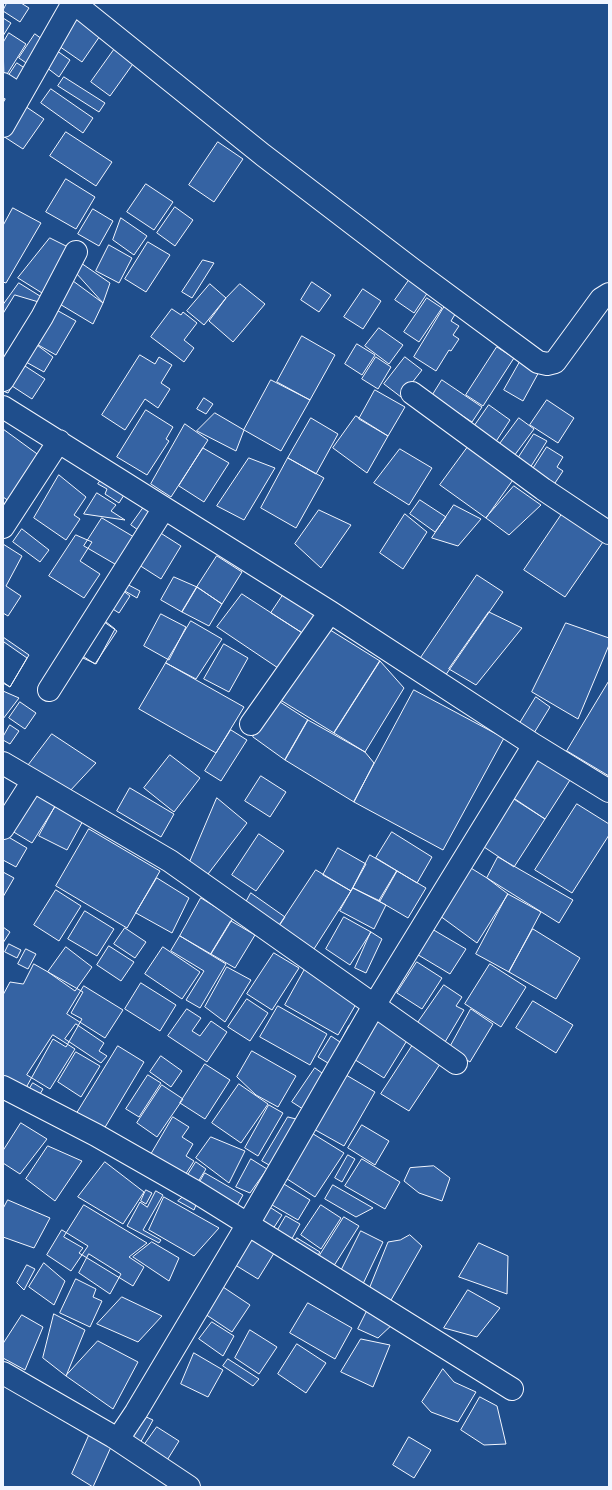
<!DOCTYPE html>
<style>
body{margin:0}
#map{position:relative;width:612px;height:1490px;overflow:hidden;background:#1f4e8c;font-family:"Roboto Condensed",sans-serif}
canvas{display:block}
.frame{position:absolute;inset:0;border:4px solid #f2f6ff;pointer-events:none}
</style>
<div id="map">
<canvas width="612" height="1490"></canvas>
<div class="frame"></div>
</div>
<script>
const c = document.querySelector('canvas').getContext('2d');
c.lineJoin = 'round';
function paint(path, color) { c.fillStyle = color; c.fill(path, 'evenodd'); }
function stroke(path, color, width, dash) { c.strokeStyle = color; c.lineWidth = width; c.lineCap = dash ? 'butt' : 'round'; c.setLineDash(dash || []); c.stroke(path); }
const building = new Path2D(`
 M7 3H21L29 8 20 22 3 11Z
 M76 14 102 33 82 62 56 44Z
 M3 18 11 23 3 36Z
 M9 33 26 44 4 79 3 43Z
 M35 34 49 44 32 67 19 58Z
 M116 47 135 61 110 96 91 82Z
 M53 48 70 60 59 77 42 64Z
 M17 63 32 73 24 85 9 75Z
 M64 77 105 103 99 112 58 86Z
 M51 89 93 118 83 133 41 103Z
 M22 104 44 119 23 149 3 136Z
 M66 132 112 162 96 186 50 156Z
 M218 142 243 159 214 202 189 185Z
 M66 179 95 197 76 229 46 212Z
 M146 184 173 202 154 230 127 212Z
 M175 207 193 220 175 246 157 233Z
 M13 208 41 223 6 283 3 282V226Z
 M93 209 113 221 99 246 78 234Z
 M121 218 147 236 134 255 113 240Z
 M50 238 72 249 42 293 18 278Z
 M148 242 170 255 146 292 125 279Z
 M109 245 132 258 119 283 96 271Z
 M203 260 214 263 192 298 182 292Z
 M81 263 110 283 103 303 76 273Z
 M412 276 430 289 414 313 395 300Z
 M69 278 103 303 93 324 53 300Z
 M312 282 331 295 319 312 301 300Z
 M19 283 48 301 3 368V305Z
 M210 284 226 298 204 325 187 311Z
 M240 284 265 304 233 342 209 321 226 298Z
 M363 289 381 301 363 329 344 317Z
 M15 295 42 303 3 361V314Z
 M427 298 442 308 419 342 404 332Z
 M446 304 457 311 451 321 459 326 453 335 459 339 451 351 449 350 436 371 414 357Z
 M53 308 76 321 56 355 33 342Z
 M172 309 181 315 183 312 197 323 184 340 194 348 184 362 151 337Z
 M379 328 403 345 389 364 365 346Z
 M302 336 335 355 310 400 277 382Z
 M33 342 53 357 44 372 26 362 8 393 3 391Z
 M357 344 375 355 362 375 345 364Z
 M497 347 514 358 483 406 466 395Z
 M140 355 155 364 159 357 172 365 161 383 170 389 158 408 145 399 125 430 102 415Z
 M376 357 391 367 378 389 362 379Z
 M405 357 422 370 401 397 384 384Z
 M521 360 540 370 523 401 504 390Z
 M25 366 45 379 32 399 12 386Z
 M271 380 310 400 281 451 244 430Z
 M442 380 482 407 472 422 432 396Z
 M375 390 405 407 388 436 359 419Z
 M204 398 213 404 206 414 197 409Z
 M547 400 574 418 558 443 530 425Z
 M489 405 510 420 493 446 471 431Z
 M146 410 173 427 166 439 169 441 147 475 117 457Z
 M215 413 244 430 236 451 197 431Z
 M356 416 388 436 367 473 333 448Z
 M311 418 338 434 316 474 288 458Z
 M519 418 534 429 514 456 499 445Z
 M185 424 208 440 171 497 151 484Z
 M3 429 40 456 9 501 3 497Z
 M534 434 547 441 528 471 515 463Z
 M470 444 515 477 486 518 440 485Z
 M547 447 563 457 557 467 563 471 551 489 529 475Z
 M203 448 229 463 204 502 179 486Z
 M400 449 432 468 409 505 374 483Z
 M249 458 275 468 244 520 217 506Z
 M288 458 324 478 296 528 261 508Z
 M59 475 86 497 74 515 80 519 66 540 34 518Z
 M101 480 124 495 119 503 105 494 107 489 98 484Z
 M514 486 541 505 509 535 486 518Z
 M97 493 116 505 111 511 125 520 84 514Z
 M420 500 446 517 435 532 410 514Z
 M146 504 158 512 138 530 131 525Z
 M454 505 481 519 458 546 432 538Z
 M319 510 351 525 321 568 295 544Z
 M564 511 605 539 565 597 524 570Z
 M405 514 427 532 403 569 380 553Z
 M102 518 139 540 120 567 84 546Z
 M22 529 49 550 40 562 13 542Z
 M159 532 181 546 161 579 139 565Z
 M76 535 92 542 80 561 100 574 84 598 49 576Z
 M3 544 22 556 6 586 21 596 8 616 3 613Z
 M217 556 242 572 222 604 197 587Z
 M477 575 503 592 445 676 420 659Z
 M174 577 197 587 182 612 161 600Z
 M121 581 140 591 137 598 118 587Z
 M118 587 130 596 119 613 105 604Z
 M197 587 222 604 209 626 182 612Z
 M285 592 321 614 307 636 271 613Z
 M242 594 307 636 284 672 217 627Z
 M489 612 522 628 476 685 449 669Z
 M96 614 115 629 96 664 72 653Z
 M161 614 186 627 169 660 144 646Z
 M97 617 117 631 95 664 75 651Z
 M191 621 222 639 196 679 166 663Z
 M566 623 609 638V645L578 719 532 692Z
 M327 628 380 661 334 733 282 701Z
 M3 637 29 655 10 687 3 683Z
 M4 642 27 658 10 687 3 682Z
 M224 644 248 658 229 692 204 679Z
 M380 661 404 688 365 752 334 733Z
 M166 663 244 707 216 753 139 709Z
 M609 681V776L567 751Z
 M414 690 504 738 443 850 354 802Z
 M3 691 19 698 3 719Z
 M536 697 550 707 534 733 520 723Z
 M277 700 308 720 285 760 253 737Z
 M20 702 36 713 25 729 9 718Z
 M308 720 365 752 374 763 354 802 285 760Z
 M10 725 19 731 10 744 3 740V737Z
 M231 730 247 740 221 781 205 771Z
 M52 734 96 763 69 792 27 767Z
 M170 755 200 778 174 812 144 788Z
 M530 755 570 780 545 819 506 794Z
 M261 776 286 792 270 817 245 801Z
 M130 788 174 814 161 837 117 811Z
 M32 789 56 805 32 843 7 828Z
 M509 795 545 819 514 867 478 843Z
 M217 798 247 823 205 878 189 864Z
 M577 804 609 824V835L572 893 535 870Z
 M56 805 84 819 67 850 39 836Z
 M89 829 160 871 127 928 56 886Z
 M392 832 432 857 417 883 376 858Z
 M259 834 284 851 256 891 232 875Z
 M5 835 27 848 16 867 3 860V839Z
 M338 848 366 864 351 891 323 875Z
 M370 855 397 871 380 901 353 888Z
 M498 857 573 900 559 923 487 878Z
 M466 865 487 878 508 894 477 943 436 913Z
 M316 870 351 891 314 949 279 926Z
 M397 871 426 888 408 918 379 901Z
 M3 872 14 878 3 897Z
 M157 878 189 898 172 933 136 913Z
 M353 888 386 905 374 929 340 911Z
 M56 890 81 906 59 941 34 925Z
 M251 893 285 917 277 929 243 908Z
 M508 894 541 912 509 972 476 954Z
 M201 898 233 918 211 954 180 936Z
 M85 911 114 929 97 956 68 939Z
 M344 917 371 932 350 965 326 949Z
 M231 921 255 935 235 968 211 954Z
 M3 927 10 932 3 943Z
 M125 928 146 942 135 958 114 944Z
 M432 929 466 949 450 974 415 953Z
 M533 929 580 958 556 999 509 972Z
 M371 932 382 939 366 973 355 968Z
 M180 936 226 964 200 1008 186 1000 204 971 171 951Z
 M9 944 21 950 17 958 5 952Z
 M109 946 134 962 121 981 97 965Z
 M66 947 92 967 75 991 48 972Z
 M163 947 200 972 182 999 145 974Z
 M26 949 36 954 28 969 18 964Z
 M274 953 299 968 272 1010 247 994Z
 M417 962 442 978 422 1009 397 993Z
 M34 964 83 992 71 1013 82 1019 66 1047 53 1039 22 1095 3 1084V995L10 982 23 984Z
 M490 964 526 987 501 1027 465 1004Z
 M227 967 251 980 225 1022 205 1007Z
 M305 969 359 999 338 1035 285 1005Z
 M141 983 176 1005 160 1031 125 1009Z
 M444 985 462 997 456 1006 464 1010 445 1042 417 1024Z
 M84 986 123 1010 105 1038 67 1014Z
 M247 999 268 1013 250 1041 228 1027Z
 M533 1001 573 1025 556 1053 516 1028Z
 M278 1006 327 1034 310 1065 260 1037Z
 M187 1009 201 1018 192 1031 200 1036 211 1021 227 1032 207 1062 168 1036Z
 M471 1009 493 1024 470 1062 449 1049Z
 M377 1012 411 1034 384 1078 349 1056Z
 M76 1024 104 1043 99 1051 107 1056 101 1063 65 1039Z
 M349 1026 357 1032 336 1068 318 1057 331 1036 340 1042Z
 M53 1035 75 1049 50 1089 27 1075Z
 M416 1040 444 1058 409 1111 381 1094Z
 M118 1046 144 1062 101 1134 74 1118Z
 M252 1051 296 1076 278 1107 256 1095 237 1077Z
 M76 1052 100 1066 81 1097 58 1082Z
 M161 1056 182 1071 171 1087 150 1072Z
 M205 1064 230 1080 205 1119 180 1103Z
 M315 1068 329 1078 306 1111 292 1102Z
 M341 1072 375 1092 344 1146 310 1127Z
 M148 1075 161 1083 139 1117 126 1109Z
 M33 1083 43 1089 37 1099 27 1093Z
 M239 1084 268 1104 241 1143 212 1123Z
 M162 1085 183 1099 157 1137 137 1123Z
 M269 1105 283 1113 258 1156 245 1148Z
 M173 1117 189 1127 182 1137 193 1144 186 1156 194 1161 180 1183 146 1163Z
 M288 1117 304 1121 276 1169 262 1161Z
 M21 1123 47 1139 20 1174 3 1163V1151Z
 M362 1125 389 1141 375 1165 348 1148Z
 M310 1132 344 1153 315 1197 281 1175Z
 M211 1137 245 1151 229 1183 196 1158Z
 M48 1146 82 1161 55 1201 26 1179Z
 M348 1155 355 1159 342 1182 335 1178Z
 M251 1159 267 1169 250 1193 236 1187Z
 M362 1159 400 1182 385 1209 345 1186Z
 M105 1162 144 1192 123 1224 78 1197Z
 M196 1162 206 1169 194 1188 184 1181Z
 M434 1166 450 1178 442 1201 419 1193 404 1181 410 1168Z
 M205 1173 243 1195 235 1209 197 1187Z
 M279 1181 310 1200 298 1220 267 1202Z
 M333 1185 373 1208 356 1217 325 1199Z
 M146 1190 152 1193 146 1204 141 1201Z
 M156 1191 163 1195 143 1230 161 1240 159 1243 127 1226 140 1202 147 1207Z
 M164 1197 219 1228 194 1256 149 1230Z
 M183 1197 196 1205 194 1210 178 1201Z
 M8 1200 50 1218 34 1248 3 1237V1209Z
 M265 1204 282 1215 269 1235 252 1224Z
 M84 1205 147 1243 129 1257 144 1267 133 1286 79 1253 83 1248 64 1237Z
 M321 1205 341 1218 321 1249 301 1235Z
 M286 1216 300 1224 288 1246 273 1238Z
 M344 1217 359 1226 330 1272 315 1263Z
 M62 1230 88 1246 71 1271 47 1255Z
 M361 1231 383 1242 362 1286 339 1275Z
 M250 1234 276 1250 258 1279 232 1263Z
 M410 1235 422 1246 391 1300 369 1289 388 1242 400 1240Z
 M297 1238 320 1252 313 1262 291 1248Z
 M152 1242 179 1258 169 1281 133 1257Z
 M479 1243 508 1256 507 1294 459 1277Z
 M89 1254 121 1274 110 1294 79 1273Z
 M44 1263 65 1281 54 1305 29 1287Z
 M27 1265 35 1269 24 1290 17 1283Z
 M76 1279 96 1289 93 1297 102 1301 90 1327 60 1313Z
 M223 1287 250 1305 232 1332 205 1314Z
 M468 1290 500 1308 477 1337 444 1328Z
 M122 1297 162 1316 138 1342 97 1324Z
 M308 1303 352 1328 335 1359 290 1333Z
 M368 1309 395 1322 378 1338 358 1329Z
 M54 1314 85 1330 66 1376 43 1358Z
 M22 1315 43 1327 25 1370 3 1358V1344Z
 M212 1322 234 1336 223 1356 199 1339Z
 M250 1330 277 1347 259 1374 235 1358Z
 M361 1339 390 1345 373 1387 341 1372Z
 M98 1341 138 1362 113 1409 66 1376Z
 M297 1344 326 1363 306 1393 278 1374Z
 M194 1353 223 1370 208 1397 181 1384Z
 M228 1359 259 1379 253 1386 223 1366Z
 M443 1369 454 1382 476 1392 458 1422 431 1412 422 1402Z
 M480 1397 497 1406 506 1444 484 1445 461 1430Z
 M144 1416 153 1420 139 1445 124 1438Z
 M157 1427 179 1441 164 1465 140 1451Z
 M91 1431 111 1447 93 1487 72 1474Z
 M409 1437 431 1450 414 1478 393 1465Z`);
paint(building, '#3563a3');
stroke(building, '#f2f6ff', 1);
const minor = new Path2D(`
 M74 3 263 155 412 269 538 362 547 364 555 362 601 299 609 294
 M3 84 20 95
 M3 126 73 3
 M3 380 42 317 76 252
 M412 393 543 489 609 533
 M3 407 330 612 534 745 609 791
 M3 527 59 441
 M49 690 164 508
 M251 724 330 612
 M3 763 170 861 456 1063
 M3 828 33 781
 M3 1087 96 1135 196 1192 512 1389
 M3 1373 114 1437 189 1487
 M114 1437 122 1433 136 1412 248 1224 375 1004 534 745`);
stroke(minor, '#f2f6ff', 24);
stroke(minor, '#1f4e8c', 22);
</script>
